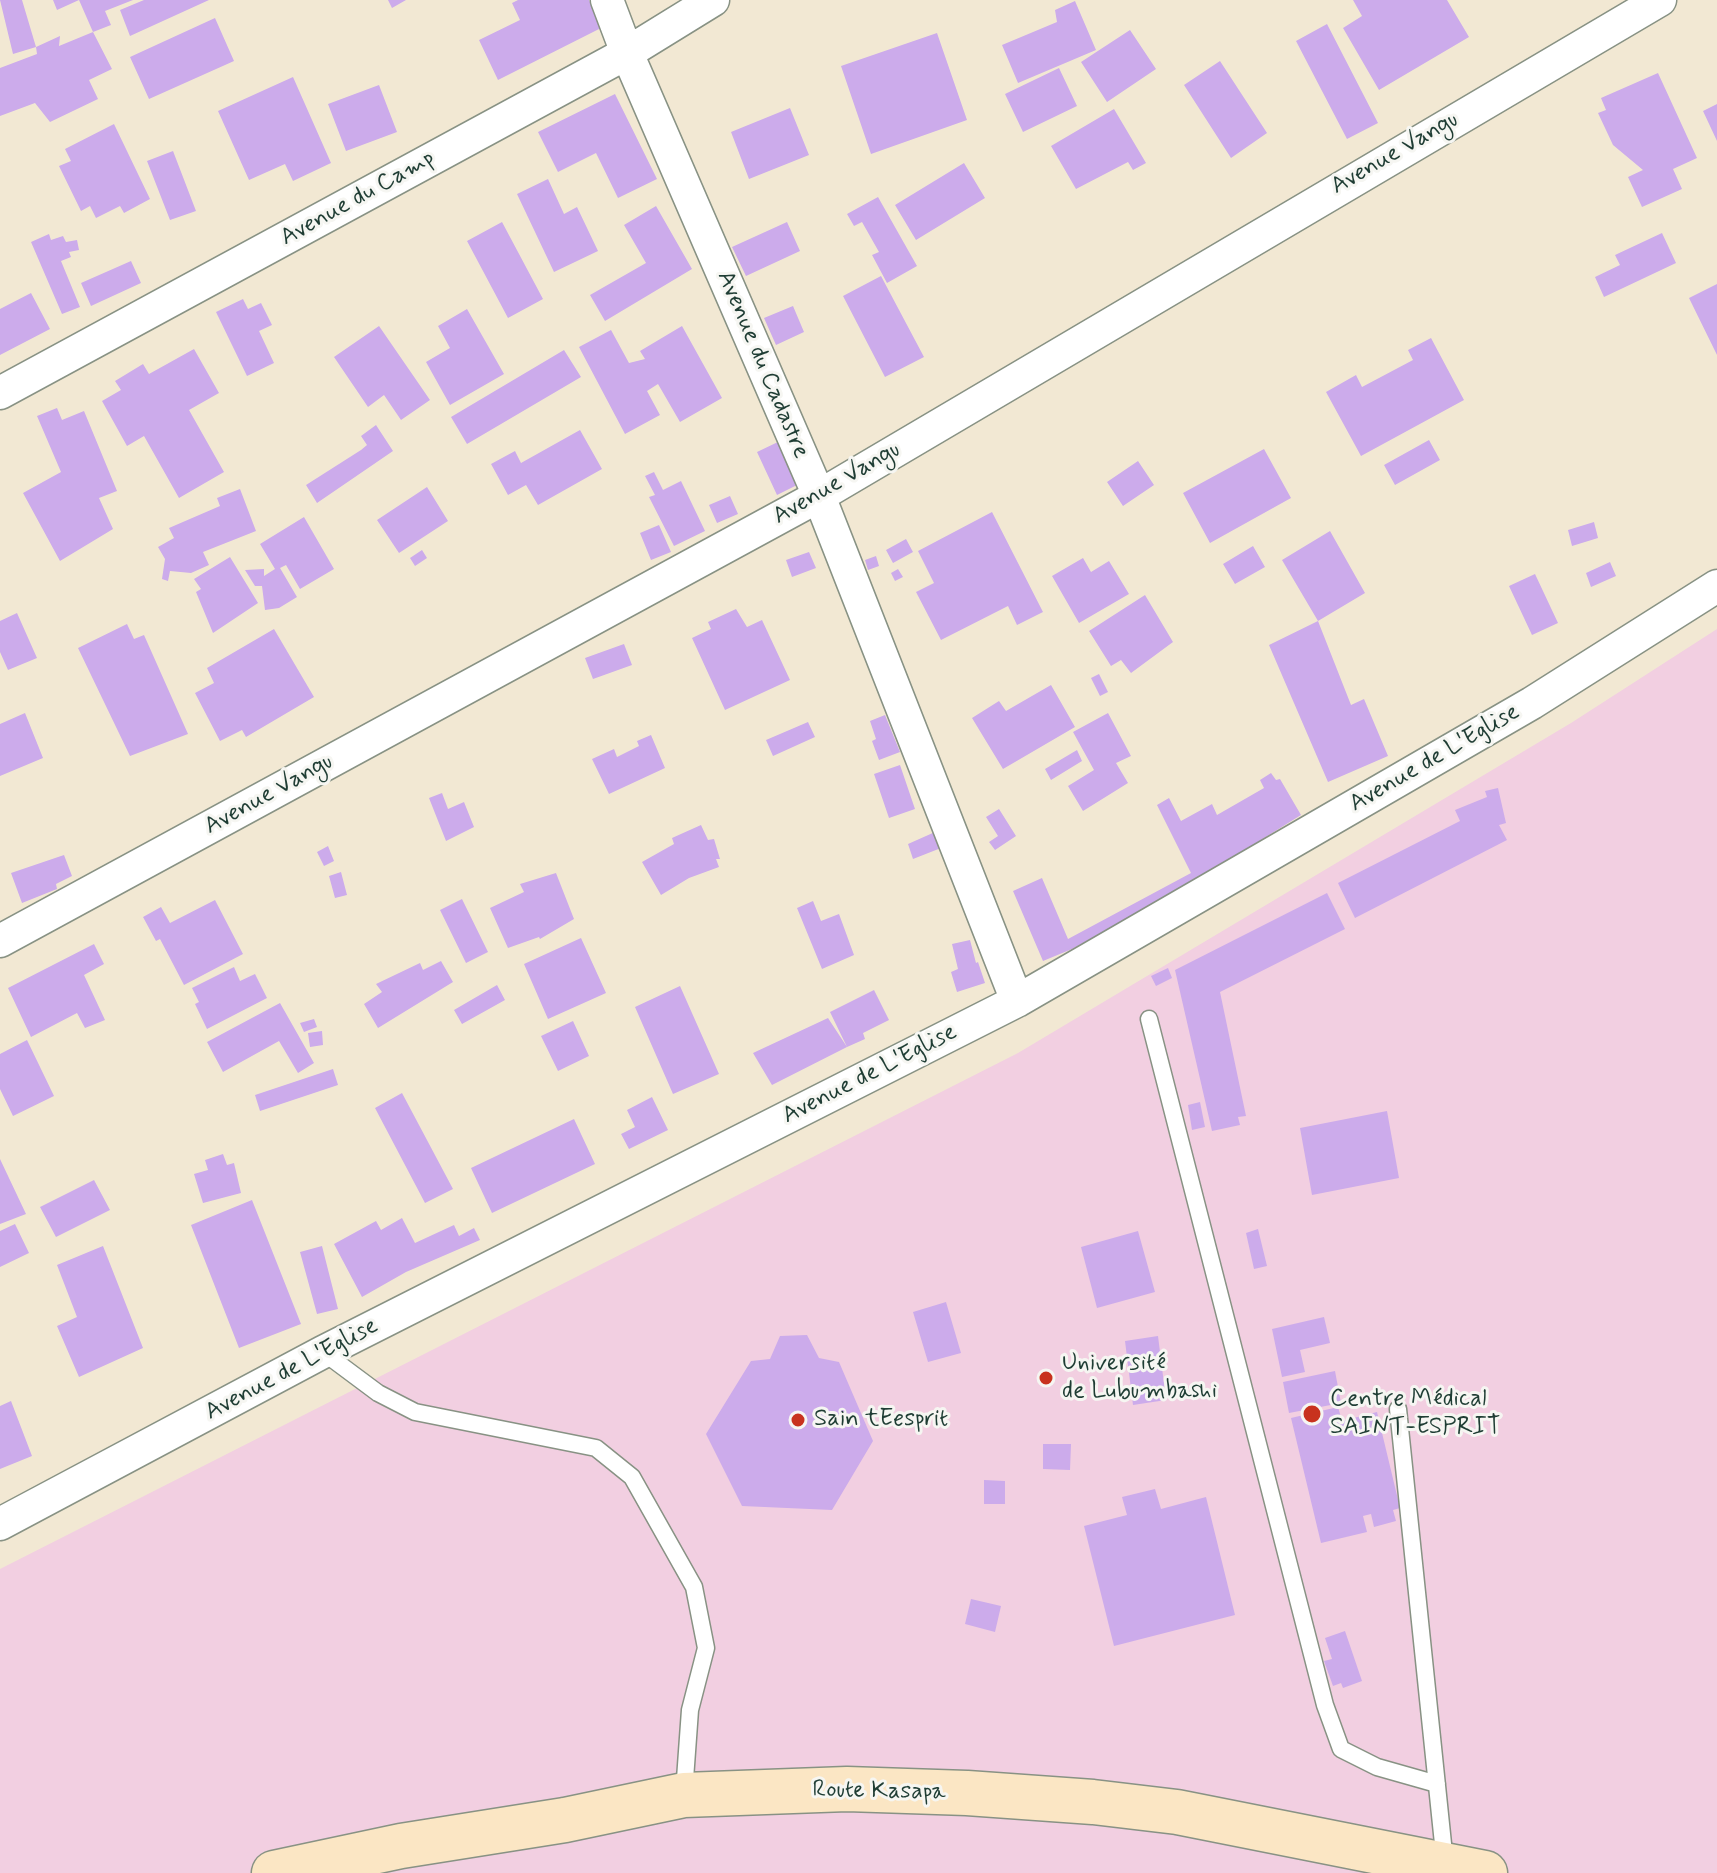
<!DOCTYPE html>
<meta charset="utf-8">
<style>
body{margin:0}
canvas{display:block;background:#f2e8d3}
</style>
<canvas width="1717" height="1873"></canvas>
<script>
const c = document.querySelector('canvas').getContext('2d');
c.lineJoin = 'round';
function paint(path, color) { c.fillStyle = color; c.fill(path, 'evenodd'); }
function stroke(path, color, width, dash) { c.strokeStyle = color; c.lineWidth = width; c.lineCap = dash ? 'butt' : 'round'; c.setLineDash(dash || []); c.stroke(path); }
function label(font, color, halo, rows, align = 'center') {
  c.font = font + ' Mynerve,sans-serif'; c.lineWidth = 6; c.setLineDash([]); c.textBaseline = 'middle'; c.strokeStyle = halo; c.fillStyle = color; for (const [text, x, y, turn = 0] of rows) {
    c.save(); c.translate(x, y); c.rotate((+turn || 0) * Math.PI / 180); c.textAlign = isNaN(turn) ? turn : align; if (halo) c.strokeText(text, 0, 0); c.fillText(text, 0, 0); c.restore();
  }
}
paint(new Path2D(`
 M1717 629V1873H0V1569L1018 1053 1571 723Z`), '#f2cfe1');
paint(new Path2D(`
 M0 0H22L36 47 60 36 59 46 93 32 79 0 57 10 53 0H133L105 11 111 25 93 32 112 69 89 80 98 99 50 122 35 103 0 116V68L37 54 36 47 13 54Z
 M144 0H209L130 36 120 10Z
 M388 0H406L392 8Z
 M518 0H589L603 27 498 80 479 40 520 20 512 3Z
 M1353 0H1447L1469 37 1379 90 1343 28 1362 16Z
 M1075 1 1096 50 1018 83 1002 45 1057 22 1055 10Z
 M215 18 234 61 149 99 130 57Z
 M1327 24 1378 123 1347 139 1296 41Z
 M1130 30 1156 69 1107 102 1081 62Z
 M937 33 967 120 871 154 841 66Z
 M1220 61 1267 133 1231 158 1184 85Z
 M1059 68 1077 106 1023 132 1005 94Z
 M1658 73 1697 158 1673 169 1682 189 1642 207 1628 177 1643 170 1613 145 1598 113 1606 110 1601 98Z
 M293 77 331 163 293 181 285 164 249 180 218 111Z
 M379 85 397 132 346 151 328 104Z
 M615 94 657 179 618 198 596 153 558 172 538 132Z
 M1717 104V141L1703 111Z
 M790 108 809 155 749 179 731 132Z
 M1114 109 1146 163 1133 170 1128 162 1076 189 1051 146Z
 M114 124 150 199 124 213 120 206 96 218 90 206 81 211 59 166 71 161 65 149Z
 M173 151 196 211 170 220 147 161Z
 M964 163 985 198 916 240 895 205Z
 M548 179 564 214 577 207 598 251 554 272 517 194Z
 M878 197 917 266 887 283 872 255 879 252 862 222 854 226 847 214Z
 M656 206 692 269 605 321 590 295 646 263 624 225Z
 M502 222 543 299 508 318 467 241Z
 M787 222 800 251 746 276 732 247Z
 M1662 233 1676 263 1604 297 1595 277 1620 265 1615 255Z
 M49 234 51 240 63 236 66 242 77 240 79 250 69 252 71 257 61 261 80 307 62 314 31 242Z
 M131 261 141 283 91 306 81 283Z
 M881 276 924 357 885 377 843 296Z
 M1717 284V355L1689 298Z
 M31 293 50 329 0 355V309Z
 M243 299 248 309 261 303 272 325 259 331 274 363 247 376 216 312Z
 M793 306 804 332 776 345 764 318Z
 M467 309 504 374 450 405 426 362 450 348 438 326Z
 M379 326 430 400 401 420 384 395 368 407 334 357Z
 M682 326 722 398 680 422 658 384 647 391 660 415 625 434 579 347 611 330 629 363 645 359 640 351Z
 M1431 338 1464 400 1361 456 1326 392 1356 375 1362 387 1413 360 1408 350Z
 M194 349 219 393 189 410 224 472 179 498 144 436 127 446 102 401 121 390 115 381 143 364 149 374Z
 M564 350 581 377 467 444 451 417Z
 M57 408 62 420 84 411 117 491 99 498 113 529 60 561 23 493 61 472 37 416Z
 M376 425 393 451 317 503 306 485 361 450 367 445 361 436Z
 M580 430 602 469 538 505 526 485 508 495 491 464 515 451 521 463Z
 M1429 440 1440 460 1395 485 1384 465Z
 M780 441 801 483 777 495 757 452Z
 M1264 449 1291 498 1210 543 1183 493Z
 M1138 461 1154 485 1123 506 1107 482Z
 M654 472 663 490 681 481 705 531 674 546 649 497 655 495 645 476Z
 M427 487 448 521 399 553 377 520Z
 M240 489 256 531 203 552 209 565 191 573 170 571 168 581 162 579 165 559 158 547 174 538 169 528 220 506 217 498Z
 M730 496 738 514 717 523 709 505Z
 M992 512 1043 612 1017 625 1008 606 941 640 916 592 934 583 918 551Z
 M304 517 334 569 300 589 286 565 280 568 297 597 279 608 265 610 262 586H255L245 570 264 569V576L275 569 260 544Z
 M1594 522 1598 538 1572 546 1568 530Z
 M659 525 671 552 651 560 640 533Z
 M1330 531 1365 593 1318 621 1351 705 1364 699 1388 756 1328 782 1269 645 1318 621 1282 560Z
 M906 539 913 552 893 563 886 550Z
 M1253 546 1265 567 1235 584 1223 564Z
 M422 550 427 558 415 566 410 558Z
 M809 552 816 568 792 577 786 560Z
 M876 556 879 566 868 570 865 560Z
 M230 557 258 603 213 633 196 592 201 589 194 579Z
 M1083 558 1091 572 1109 561 1129 594 1079 623 1052 576Z
 M1610 562 1616 576 1591 587 1586 573Z
 M898 569 903 577 895 581 891 573Z
 M1535 574 1558 623 1532 635 1509 586Z
 M1145 595 1173 642 1131 673 1121 660 1111 666 1089 631Z
 M736 609 747 627 762 620 790 680 725 710 692 638 711 629 708 622Z
 M17 613 37 658 8 670 0 652V621Z
 M127 624 134 639 144 635 188 734 130 756 78 648Z
 M274 629 314 697 246 737 242 730 220 741 195 693 214 683 207 668Z
 M624 644 632 665 593 679 585 658Z
 M1099 674 1108 692 1100 696 1091 678Z
 M1051 685 1075 727 1003 769 972 718 999 701 1006 711Z
 M25 713 43 758 0 776V724Z
 M1108 713 1131 756 1116 763 1128 783 1083 811 1068 786 1094 770 1073 732Z
 M885 715 900 752 879 760 872 741 876 739 870 721Z
 M808 722 815 737 773 756 766 740Z
 M651 735 665 768 609 794 592 759 614 749 617 757 639 746 637 741Z
 M1077 750 1082 761 1051 780 1045 769Z
 M900 765 915 809 889 818 874 774Z
 M1271 773 1276 780 1280 779 1301 815 1200 878 1072 949 1043 961 1013 891 1042 878 1068 939 1191 873 1157 805 1169 798 1181 821 1212 804 1217 815 1264 788 1260 780Z
 M1498 788 1506 823 1499 825 1507 840 1355 918 1338 883 1460 821 1455 810 1487 797 1485 791Z
 M442 793 448 809 464 802 474 827 446 841 429 798Z
 M999 809 1016 836 995 850 989 842 998 836 986 817Z
 M701 825 708 840 714 839 720 859H716L719 867 689 878 661 895 642 862 674 844 672 838Z
 M935 832 941 848 913 859 908 844Z
 M328 846 334 861 324 866 317 852Z
 M64 855 72 876 56 884 57 889 22 903 11 873Z
 M341 872 347 895 335 898 329 876Z
 M556 873 574 919 540 939 539 937 508 948 490 908 524 892 520 884Z
 M1327 893 1345 929 1220 992 1246 1116 1238 1117 1240 1125 1212 1131 1175 970Z
 M462 899 488 952 466 963 440 910Z
 M215 900 243 954 184 985 160 939 156 941 143 917 161 907 170 923Z
 M813 901 821 921 839 914 854 955 822 969 797 908Z
 M581 938 606 993 548 1019 524 964Z
 M970 940 976 963 978 962 985 983 957 992 951 972 958 969 952 944Z
 M94 944 104 964 84 975 105 1020 85 1028 77 1013 31 1037 8 988Z
 M441 961 453 982 378 1028 364 1004 382 992 376 984 420 963 423 970Z
 M234 967 240 981 255 974 267 998 207 1029 195 1004 199 1002 192 988Z
 M1168 968 1172 978 1156 986 1151 976Z
 M497 985 505 1000 462 1024 454 1010Z
 M680 986 719 1074 673 1094 635 1007Z
 M874 990 889 1020 863 1033 865 1039 847 1047 830 1012Z
 M280 1003 314 1063 298 1073 279 1041 223 1072 207 1042Z
 M828 1018 847 1047 772 1085 753 1053Z
 M314 1019 317 1027 304 1032 300 1023Z
 M573 1021 589 1056 558 1071 541 1036Z
 M322 1031 323 1045 310 1047 308 1033Z
 M27 1040 54 1096 13 1116 0 1089V1054Z
 M333 1069 338 1085 260 1111 255 1095Z
 M402 1093 453 1189 425 1203 375 1108Z
 M652 1097 668 1130 629 1149 621 1134 635 1127 627 1110Z
 M1200 1102 1205 1127 1192 1130 1188 1105Z
 M1387 1111 1399 1178 1312 1195 1300 1128Z
 M574 1119 595 1164 492 1213 471 1168Z
 M223 1154 227 1165 234 1163 241 1193 203 1203 194 1174 208 1170 205 1160Z
 M0 1159 26 1214 0 1224Z
 M94 1180 110 1210 56 1237 40 1207Z
 M252 1200 301 1324 239 1348 191 1225Z
 M402 1218 415 1243 454 1225 459 1236 474 1228 480 1240 406 1272 362 1297 334 1244 376 1221 381 1230Z
 M15 1224 29 1253 0 1267V1231Z
 M1258 1229 1267 1266 1254 1269 1246 1233Z
 M1138 1231 1155 1292 1097 1308 1081 1247Z
 M103 1246 143 1348 79 1377 57 1326 77 1317 57 1265Z
 M322 1246 338 1309 317 1314 300 1252Z
 M946 1302 961 1353 928 1362 913 1312Z
 M1324 1317 1330 1343 1300 1350 1305 1372 1282 1377 1272 1329Z
 M807 1335 819 1358 839 1362 873 1441 832 1510 742 1506 706 1434 751 1361 770 1359 780 1336Z
 M1158 1336 1166 1400 1133 1405 1125 1341Z
 M1335 1371 1341 1403 1289 1413 1283 1382Z
 M11 1401 32 1456 0 1469V1406Z
 M1338 1407 1342 1421 1377 1412 1400 1508 1393 1510 1396 1521 1374 1527 1371 1514 1363 1516 1367 1532 1321 1543 1291 1418Z
 M1043 1444H1071L1070 1470 1043 1469Z
 M984 1480 1005 1481V1504H984Z
 M1155 1489 1161 1509 1206 1497 1235 1615 1114 1646 1084 1526 1127 1515 1122 1497Z
 M971 1599 1001 1606 995 1632 965 1624Z
 M1345 1631 1362 1681 1343 1688 1341 1683 1333 1686 1324 1661 1332 1659 1325 1638Z`), '#ccabeb');
const lane = new Path2D(`
 M1149 1019 1325 1705 1341 1749 1377 1767 1437 1784
 M323 1352 378 1393 415 1412 596 1448 632 1477 694 1587 706 1648 690 1710 684 1793
 M1398 1409 1445 1863`);
const street = new Path2D(`
 M607 0 627 53 819 496 1017 1001
 M0 393 627 53 713 0
 M0 941 819 496 1660 0
 M0 1524 323 1352 1017 1001 1532 703 1717 586`);
const secondary = new Path2D(`
 M274 1873 401 1846 565 1820 684 1795 847 1789 967 1793 1093 1802 1177 1812 1485 1873`);
stroke(lane, '#889284', 19);
stroke(street, '#889284', 35);
stroke(secondary, '#889284', 47);
stroke(lane, '#fff', 16);
stroke(street, '#fff', 32);
stroke(secondary, '#fbe6c4', 44);
for (const [x, y, r, color] of [
 [1046,1378,8,"#c8321e"],
 [1312,1414,10,"#c8321e"],
 [798,1420,8,"#c8321e"]
]) { const dot = new Path2D(); dot.arc(x, y, r, 0, 2 * Math.PI); c.fillStyle = color; c.fill(dot); stroke(dot, '#f6f6f2', 3); }
label('24px', '#1f3d34', '#f6f6f2', [
 ["Avenue Vangu",1395,154,-30],
 ["Avenue du Camp",358,199,-29],
 ["Avenue du Cadastre",762,365,67],
 ["Avenue Vangu",837,484,-30],
 ["Avenue de L'Eglise",1435,759,-30],
 ["Avenue Vangu",269,795,-29],
 ["Avenue de L'Eglise",870,1075,-27],
 ["Avenue de L'Eglise",292,1370,-28],
 ["Route Kasapa",879,1792,1]
]);
label('24px', '#1f3d34', '#f6f6f2', [
 ["Université",1062,1364],
 ["de Lubumbashi",1062,1392],
 ["Centre Médical",1330,1400],
 ["SAINT-ESPRIT",1330,1428],
 ["Sain tEesprit",814,1420]
], 'left');
</script>
